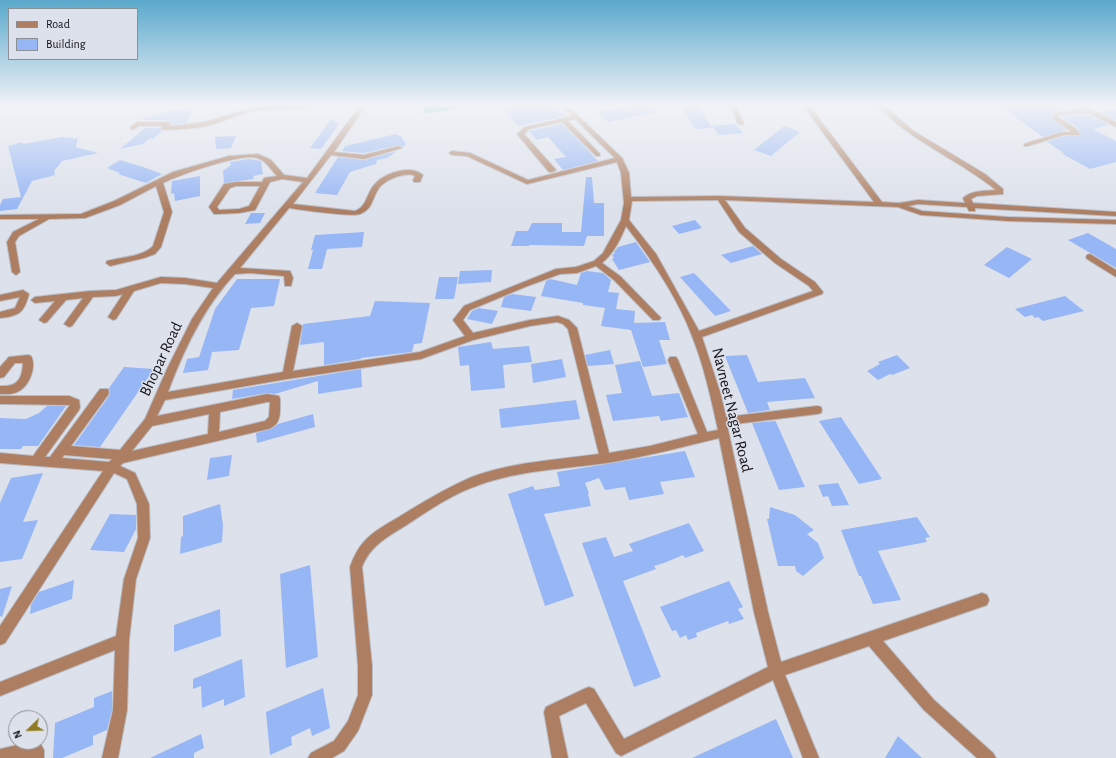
<!DOCTYPE html>
<style>
body{margin:0}
#map{position:relative;width:1116px;height:758px;overflow:hidden;background:#dde1eb;font-family:"Alegreya Sans",sans-serif}
canvas{display:block}
.legend{position:absolute;left:8px;top:8px;width:130px;height:52px;box-sizing:border-box;background:#dde1eb;border:1px solid #8c8f96;margin:0;padding:5px 7px;list-style:none;font-size:12px;color:#121316}
.legend li{display:flex;align-items:center;gap:8px;height:20px}
.legend b{width:20px;border:1px solid #8c8f96}
.north{position:absolute;left:8px;top:710px;width:40px;height:40px;box-sizing:border-box;background:#dde1eb;border:1px solid #8c8f96;border-radius:50%;rotate:247deg;font-size:11px;font-weight:700;line-height:16px;text-align:center;color:#121316}
.north::after{content:'';display:block;margin:auto;width:14px;height:18px;background:#8f7a1f;clip-path:polygon(50% 0,100% 100%,50% 72%,0 100%)}
</style>
<div id="map">
<canvas width="1116" height="758"></canvas>
<ul class="legend">
<li><b style="height:5px;background:#ad7e61"></b>Road</li>
<li><b style="height:11px;background:#97b6f5"></b>Building</li>
</ul>
<div class="north">N</div>
</div>
<script>
const c = document.querySelector('canvas').getContext('2d');
c.lineJoin = 'round';
function paint(path, color) { c.fillStyle = color; c.fill(path, 'evenodd'); }
function stroke(path, color, width, dash) { c.strokeStyle = color; c.lineWidth = width; c.lineCap = dash ? 'butt' : 'round'; c.setLineDash(dash || []); c.stroke(path); }
function label(font, color, halo, rows, align = 'center') {
  c.font = font + ' "Alegreya Sans",sans-serif'; c.lineWidth = 3; c.setLineDash([]); c.textBaseline = 'middle'; c.strokeStyle = halo; c.fillStyle = color; for (const [text, x, y, turn = 0] of rows) {
    c.save(); c.translate(x, y); c.rotate((+turn || 0) * Math.PI / 180); c.textAlign = isNaN(turn) ? turn : align; if (halo) c.strokeText(text, 0, 0); c.fillText(text, 0, 0); c.restore();
  }
}
paint(new Path2D(`
 M427 104H468L447 111 423 113Z`), '#2598a1');
paint(new Path2D(`
 M515 104H554L565 116 518 126 502 107Z
 M639 104H649L658 112 608 122 598 112Z
 M680 104H697L712 128 695 129Z
 M997 104H1055L1065 110 1055 112 1051 118 1067 130 1062 131 1043 137Z
 M193 108 186 123 172 124 168 120H143L142 119 173 110Z
 M1116 109V120L1100 113Z
 M1088 115 1109 125 1093 129 1116 141V162L1090 169 1061 153H1064L1047 142 1064 136H1079L1081 135 1076 127 1060 116Z
 M331 119 339 124 321 149 310 148Z
 M562 124 583 145 598 161 563 170 554 159 566 157 548 137 537 140 529 131Z
 M735 124 743 133 719 135 712 126Z
 M784 126 800 132 771 156 754 150Z
 M145 128H160L162 131 153 139 150 138 143 144 120 149Z
 M396 134 398 136 400 135 406 144 403 147 399 145 364 153 342 151 345 146Z
 M236 136 231 148 216 149 215 137Z
 M62 137 67 138 72 137 73 139 78 138 76 147 98 153 62 161 54 171 55 175 32 181 17 209 0 211V205L3 199 21 197 8 146 22 142 23 144Z
 M397 151 387 158 377 160 376 164 350 172 337 195 315 193 338 157 364 160Z
 M249 159 261 161 263 174 253 176 254 179 224 183 223 171 231 165 230 162Z
 M120 160 143 167 162 174 146 183 118 174 120 173 107 168Z
 M200 176V196L175 201 174 193 171 194 172 181Z
 M586 177H592L594 203H604V236H587L584 246 529 245V246H511L516 231H528L532 223H562V232H581Z
 M251 213H265L260 223 245 224Z
 M695 220 702 228 679 234 672 226Z
 M364 232 362 247 327 249 322 269H308L313 250H311L315 235Z
 M1088 233 1116 249V268L1068 240Z
 M636 242 650 262 619 270 612 259 614 258 612 255 615 253 614 252 618 247Z
 M753 246 762 254 731 263 721 255Z
 M1007 247 1032 259 1009 278 984 265Z
 M492 270 491 282 458 284 460 271Z
 M587 271 603 273 611 280 608 292 619 293 616 309 635 311 634 323 665 322 670 340H659L667 364 643 367 631 330 601 326 605 308 583 305V303L541 296 546 281 550 279 577 285 581 273Z
 M694 273 731 311 715 316 680 277Z
 M439 277H458L454 299H435Z
 M237 279H280L274 306 251 308 239 350 212 352 208 370 183 373 187 359 199 357 215 309Z
 M512 294 536 297 531 311 501 307 504 297Z
 M1065 296 1084 311 1043 321 1038 317 1035 318 1032 315 1025 317 1015 309Z
 M375 301 430 303 422 343 414 344 412 352 361 358V359L324 365V342L300 345 303 324 370 316Z
 M479 308 498 311 492 324 467 319 472 311Z
 M491 342 493 349 529 346 532 362 503 365 505 388 471 391 469 365 460 366 458 347Z
 M610 350 614 364 588 366 585 355Z
 M747 355 758 382 805 378 815 398 767 402 770 410 748 413 725 356Z
 M897 355 910 368 892 375 890 374 878 380 867 371 880 364 878 362Z
 M562 359 566 377 533 383 531 364Z
 M640 361 652 396 679 393 688 417 661 421 659 416 613 421 606 395 622 393 615 365Z
 M124 367 154 369 100 447 74 445 109 396 110 392 109 388Z
 M361 369 362 387 318 394V381L275 394 267 393 232 399 233 390Z
 M576 400 580 419 501 428 499 409Z
 M47 406H66L38 446H23L21 449H0V418L26 419 39 413Z
 M313 414 315 427 257 443 256 433 273 428 278 424Z
 M841 417 882 479 859 484 819 421Z
 M775 421 776 422 805 487 779 490 752 423Z
 M685 451 695 477 660 482 664 494 629 500 625 487 605 490 599 478 585 483 589 493 588 494 591 506 544 514 574 596 545 606 508 494 533 486 535 490 560 486 557 472Z
 M232 455 229 476 207 480 210 458Z
 M43 473 23 522 38 520 22 559 0 562V503L11 478Z
 M838 483 849 505 832 506 828 496 823 497 818 485Z
 M220 504 223 525 222 542 180 554 181 537 183 536V516Z
 M770 507 795 515 814 530 807 534 818 543 824 558 803 576 796 571 795 566H778L767 519H769Z
 M110 514 136 515V529L124 552 90 550Z
 M917 517 930 537 925 538 927 542 878 551 901 600 873 604 861 576H859L841 530Z
 M689 523 704 551 685 558 683 555 664 563 654 566 656 569 623 581 661 677 634 687 582 543 606 537 614 557 633 551 629 544Z
 M310 565 318 657 286 668 280 574Z
 M74 580 72 599 30 614 31 605 39 592Z
 M729 581 743 607 738 609 744 619 729 624 728 621 696 633 697 637 688 640 686 635 680 638 676 630 672 631 660 607Z
 M12 586 2 617 0 616V589Z
 M220 609 221 636 174 652V625Z
 M242 659 245 697 224 706V699L202 708 201 686 193 689V679Z
 M323 688 330 728 312 736 310 728 291 737 292 745 270 755 266 712Z
 M112 691V710L107 730 93 736V745L62 758H53L55 723 94 707V698Z
 M776 719 793 758H692Z
 M201 734 204 748 194 753V758H150Z
 M898 736 922 758H885Z`), '#97b6f5');
const minor = new Path2D(`
 M300 104H315C304 112 269 108 254 111 238 114 223 122 207 126 193 129 178 129 164 130L161 128 162 126H139L133 130 130 128 137 122H168L171 124 170 126 205 122 254 107Z
 M361 104H367L334 152 364 155 399 146 402 148 364 159 331 155 293 204 355 211C368 206 366 193 375 184 384 173 411 164 423 175L420 182H414L413 180 415 176C406 171 385 180 379 188 372 198 373 209 360 214 351 217 302 210 289 208L240 268 290 271 293 278 291 286H285L284 276 250 273 235 274C204 307 184 349 168 392L283 372 292 326 297 323 302 326 293 371 420 352 465 336 453 320 464 306 556 269 576 267 594 261 603 253 621 220 624 203 621 173 617 162 527 184 467 156 452 155 449 153 452 151 470 153 528 180 615 158 575 119 568 121 600 154V156H596L562 122 529 129 524 134 556 170 552 172H549L517 134 525 127 572 116 560 104H566L622 158 629 173 631 197 720 196 874 202 802 104H808L882 202 899 203 918 200 965 203 963 198C972 190 984 191 996 190 958 159 909 141 876 104H883L912 130 985 174 1003 189V194L977 196 971 199 973 203 1116 212V216L975 208V211H969L967 207 918 204 908 206 922 211 1008 217 1116 220V224L1008 221 921 215 898 207 725 200 745 228 781 259 815 282 823 292 822 294 702 337 720 392 726 417 817 406 821 407 822 410 821 413 817 414 727 425 768 612 781 662 982 593 987 595 989 600 987 605 883 641 934 700 993 753 996 758H977L924 710 869 646 785 675 819 758H803L773 680 621 756 616 753 586 703 559 716 568 758H552L544 712 546 707 584 689 589 687 594 689 624 739 768 667 754 612 719 438C682 447 645 457 607 463 564 469 520 470 479 485 452 494 428 511 405 526 387 537 370 546 362 567L372 666V695L358 731 344 751 332 758H308L311 753 334 741 348 721 358 695V666L350 567C361 536 376 531 402 515 425 501 448 487 472 477 512 462 556 460 599 454L568 329 563 324 557 322 530 326 473 340 421 359 287 379 165 400 157 416 267 394 279 396 280 399C280 411 282 425 268 429L123 463 120 466 135 473 149 504 150 538 136 579 129 640 127 710 118 758H102L113 710 115 650 0 696V682L116 636 124 579 138 538 137 504 127 479 114 473 5 643 0 645V626L103 471 0 463V453L33 456 70 405 0 404V396H69L79 400 80 407 79 410 45 457H50L100 389H108L109 392 108 395 71 446 120 450 145 419 167 369 192 319 213 288 185 284 161 283 134 291 116 319 113 320 108 317 123 294 116 296 93 297 72 326 69 327 64 324 83 298 66 300 47 322 44 323 39 320 55 301 35 303 31 300 35 297 90 291 116 290 161 277 185 278 217 283 303 182 282 179 270 182 255 210 239 213 217 214H214L209 207 224 184 236 182H262L264 178 277 176C270 169 267 161 257 158 241 153 179 175 163 183L172 212 161 247 155 254 144 258 110 266 106 263 107 261C122 257 142 257 153 246L164 212 156 186 120 205 85 218 49 219 19 236 15 242 20 272 16 275 12 272 7 242 13 232 39 219H0V215L81 214 114 201 173 172 229 156 258 154 271 160 284 175 307 178ZM236 186H260L249 206 239 209 219 210 217 207 230 188ZM718 200 739 232 775 263 809 286 813 291 699 331 656 254 629 220 632 201ZM626 226C650 257 678 298 692 336 704 366 711 398 718 430L707 432 678 360 676 357H670L668 360 698 434 650 446 609 453 577 328 569 320 558 316 530 320 473 333 463 320 470 310 525 287 560 274 577 273 596 266 614 280 653 320H659L661 318 659 316 620 276 602 263C614 253 620 240 626 226ZM267 402H270L269 417 265 421 219 432 220 412ZM209 414 208 434 132 451 152 426ZM64 455 112 459 109 462 62 458Z
 M729 104H735L744 124 743 125 738 124Z
 M1073 104H1080L1116 122V127L1088 113 1059 115 1058 117 1075 128 1080 134 1079 135H1064L1028 146H1024V144L1062 132H1072L1052 118 1055 113 1082 109Z
 M1090 254 1116 270V277L1087 259 1086 257 1087 255Z
 M23 290 29 294C24 313 19 316 0 318V312L15 308 20 297 0 301V295Z
 M28 355 31 356C37 367 29 386 19 391 13 395 7 394 0 394V386C17 387 22 380 23 363H15L4 377 0 378V367L9 357Z
 M31 742 41 745 44 750V758H0V749Z`);
stroke(minor, '#b8bcc5', 2);
paint(minor, '#ad7e61');
const sky = c.createLinearGradient(0, 0, 0, 210);
sky.addColorStop(0, '#5aa9cc');
sky.addColorStop(0.5, '#f0f2f6');
sky.addColorStop(1, '#f0f2f600');
c.fillStyle = sky;
c.fillRect(0, 0, 1116, 210);
label('16px', '#121316', '#dde1eb', [
 ["Bhopar Road",161,359,-65],
 ["Navneet Nagar Road",732,410,76]
]);
</script>
